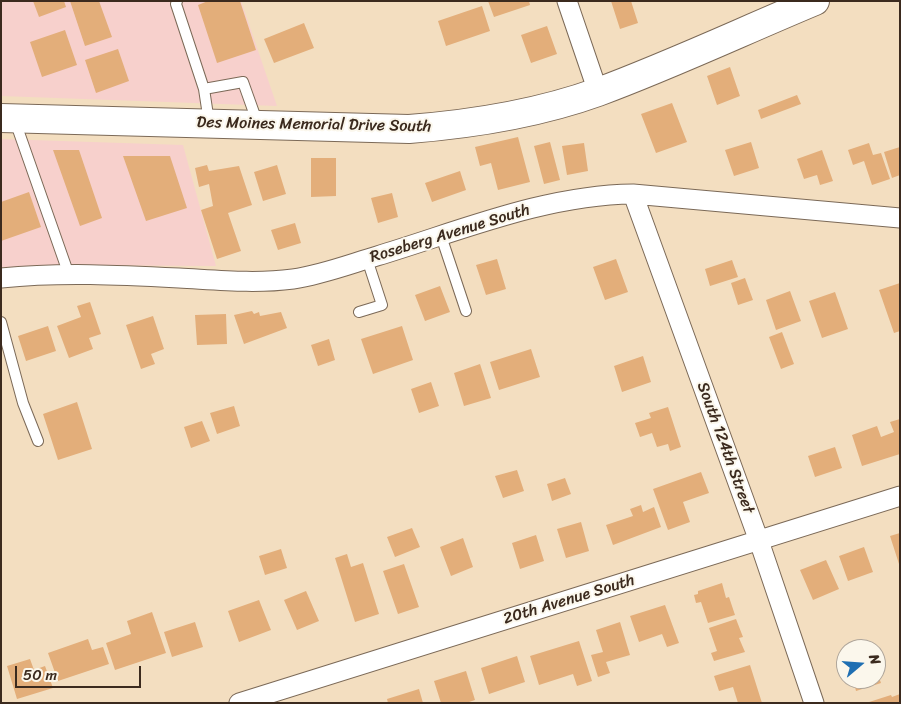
<!DOCTYPE html>
<style>
body{margin:0}
#map{position:relative;width:901px;height:704px;overflow:hidden;background:#f3dec0;font-family:Sriracha,sans-serif}
canvas{display:block}
.frame{position:absolute;inset:0;border:2px solid #3b2a1e;pointer-events:none}
.north{position:absolute;left:836px;top:639px;width:50px;height:50px;box-sizing:border-box;background:#fbf7ec;border:1px solid #aea59a;border-radius:50%;rotate:72deg;font-size:14px;font-weight:700;line-height:20px;text-align:center;color:#3b2a1e}
.north::after{content:'';display:block;margin:auto;width:18px;height:22px;background:#1f6fb2;clip-path:polygon(50% 0,100% 100%,50% 72%,0 100%)}
.scale{position:absolute;left:15px;top:666px;width:126px;height:22px;box-sizing:border-box;border:2px solid #3b2a1e;border-top:0;padding-left:6px;font-size:15px;line-height:18px;white-space:nowrap;color:#3b2a1e;-webkit-text-stroke:4px #fbf7ec;paint-order:stroke}
</style>
<div id="map">
<canvas width="901" height="704"></canvas>
<div class="frame"></div>
<div class="north">N</div>
<div class="scale">50 m</div>
</div>
<script>
const c = document.querySelector('canvas').getContext('2d');
c.lineJoin = 'round';
function paint(path, color) { c.fillStyle = color; c.fill(path, 'evenodd'); }
function stroke(path, color, width, dash) { c.strokeStyle = color; c.lineWidth = width; c.lineCap = dash ? 'butt' : 'round'; c.setLineDash(dash || []); c.stroke(path); }
function label(font, color, halo, rows, align = 'center') {
  c.font = font + ' Sriracha,sans-serif'; c.lineWidth = 4; c.setLineDash([]); c.textBaseline = 'middle'; c.strokeStyle = halo; c.fillStyle = color; for (const [text, x, y, turn = 0] of rows) {
    c.save(); c.translate(x, y); c.rotate((+turn || 0) * Math.PI / 180); c.textAlign = isNaN(turn) ? turn : align; if (halo) c.strokeText(text, 0, 0); c.fillText(text, 0, 0); c.restore();
  }
}
paint(new Path2D(`
 M1 1H241L277 106 1 96Z
 M1 139 183 145 216 266 39 265 1 269Z`), '#f7d0cc');
paint(new Path2D(`
 M33 1H64L66 7 39 17Z
 M70 1H99L112 37 85 46Z
 M208 1H240L256 50 217 63 198 5Z
 M488 1H529L530 5 494 17Z
 M611 1H631L638 23 620 29Z
 M482 6 490 31 446 46 438 21Z
 M304 23 314 48 274 63 264 39Z
 M547 26 557 54 531 63 521 35Z
 M65 30 77 65 42 77 30 42Z
 M118 49 129 81 96 93 85 60Z
 M730 67 740 96 717 105 707 76Z
 M797 95 801 104 761 119 758 110Z
 M672 103 687 142 656 153 641 114Z
 M518 137 530 182 498 190 491 163 480 166 475 147Z
 M550 142 560 180 544 184 534 146Z
 M751 142 759 168 734 176 725 150Z
 M584 143 588 171 567 175 562 146Z
 M869 143 873 155 881 153 890 179 872 185 864 161 853 165 848 150Z
 M900 147V175L892 178 884 152Z
 M53 150H79L102 218 80 226Z
 M822 150 833 181 820 185 817 175 804 179 797 159Z
 M123 156H170L187 208 146 221Z
 M311 158H336V196L311 197Z
 M207 165 209 171 239 166 252 205 228 213 241 251 217 259 201 210 213 206 209 184 199 187 195 168Z
 M277 165 286 194 263 201 254 172Z
 M460 171 466 190 432 202 425 183Z
 M29 192 41 227 1 241V202Z
 M392 193 398 217 378 223 371 198Z
 M295 223 301 243 278 250 271 230Z
 M497 259 506 289 486 295 476 265Z
 M616 259 628 292 605 300 593 267Z
 M732 260 738 277 710 286 705 269Z
 M745 278 753 300 738 305 731 283Z
 M900 283V331L894 333 879 290Z
 M440 286 450 312 425 321 415 295Z
 M790 291 801 321 776 330 766 300Z
 M835 292 848 329 822 338 809 301Z
 M90 302 101 334 89 338 93 349 69 358 57 326 81 317 77 306Z
 M252 311 254 314 259 312 260 316 281 312 287 328 244 344 234 315Z
 M226 314 227 344 197 345 195 315Z
 M153 316 164 349 151 354 155 364 141 369 126 325Z
 M48 326 56 351 26 361 18 336Z
 M402 326 413 360 373 374 361 339Z
 M782 332 794 364 781 369 769 337Z
 M329 339 335 360 318 366 311 345Z
 M531 349 540 377 499 390 490 362Z
 M643 356 651 382 622 392 614 366Z
 M480 364 491 398 464 406 454 373Z
 M431 382 439 406 419 413 411 389Z
 M77 402 92 449 58 460 43 414Z
 M234 406 240 426 217 434 210 413Z
 M668 407 681 447 670 451 668 444 657 447 652 433 640 437 635 423 651 418 649 413Z
 M900 419V454L862 466 852 435 877 426 881 437 894 432 890 422Z
 M202 421 210 441 191 448 184 427Z
 M835 447 842 468 815 477 808 456Z
 M517 470 524 491 503 498 495 476Z
 M701 472 709 493 683 502 690 522 668 530 653 489Z
 M565 478 571 494 552 501 547 484Z
 M641 505 643 512 654 507 661 527 613 545 606 525 633 516 630 509Z
 M581 522 589 551 566 558 557 529Z
 M412 528 420 547 395 557 387 537Z
 M900 533V564H899L890 536Z
 M536 535 544 561 520 569 512 543Z
 M463 538 473 567 451 576 440 547Z
 M864 547 873 572 848 581 839 556Z
 M281 549 287 568 265 575 259 556Z
 M347 554 351 567 363 563 379 614 355 622 335 558Z
 M826 560 839 589 813 600 800 570Z
 M404 564 419 607 398 614 383 571Z
 M722 583 726 598 729 597 735 615 708 623 701 602 696 603 694 595 698 594V591Z
 M306 591 319 621 297 630 284 600Z
 M259 600 271 630 239 642 228 611Z
 M665 605 679 643 667 647 662 634 639 642 630 616Z
 M152 612 166 653 115 670 106 643 131 634 127 621Z
 M736 619 743 637 739 638 745 652 714 661 711 653 717 651 709 628Z
 M195 622 203 647 172 657 164 632Z
 M620 622 630 655 606 662 610 673 598 677 591 655 603 652 596 630Z
 M88 639 92 650 103 647 109 664 58 681 48 653Z
 M579 641 592 681 577 686 573 674 539 685 530 656Z
 M867 641 870 649H846V668L840 650Z
 M517 656 525 682 489 694 481 668Z
 M30 659 34 670 45 666 53 688 17 699 7 666Z
 M750 665 762 703H738L733 687 719 691 714 676Z
 M876 669 881 683 856 691 853 679H876Z
 M466 671 475 700 466 703H441L434 681Z
 M419 689 423 703H388L387 699Z
 M900 694V703H866L891 695 892 697Z`), '#e3ae7a');
const service = new Path2D(`
 M177 1 176 4 204 89 243 82 258 124
 M204 89 209 122
 M15 121 69 275
 M441 236 466 311
 M359 312 382 305 367 259
 M1 322 23 403 38 441`);
const minor = new Path2D(`
 M567 1 598 92
 M633 194 759 541 814 703
 M1 278C61 272 120 275 179 278 217 280 255 284 293 279 321 275 350 264 377 256 460 231 545 195 633 194L900 218
 M239 703 900 496`);
const secondary = new Path2D(`
 M1 118 409 129C473 124 537 114 598 92 671 65 743 31 815 1`);
stroke(service, '#7b6957', 12);
stroke(minor, '#7b6957', 21);
stroke(secondary, '#7b6957', 30);
stroke(service, '#fff', 10);
stroke(minor, '#fff', 19);
stroke(secondary, '#fff', 28);
label('16px', '#3b2a1e', '#fbf7ec', [
 ["Des Moines Memorial Drive South",314,125,1],
 ["Roseberg Avenue South",450,234,-17],
 ["South 124th Street",725,448,70],
 ["20th Avenue South",569,600,-17]
]);
</script>
